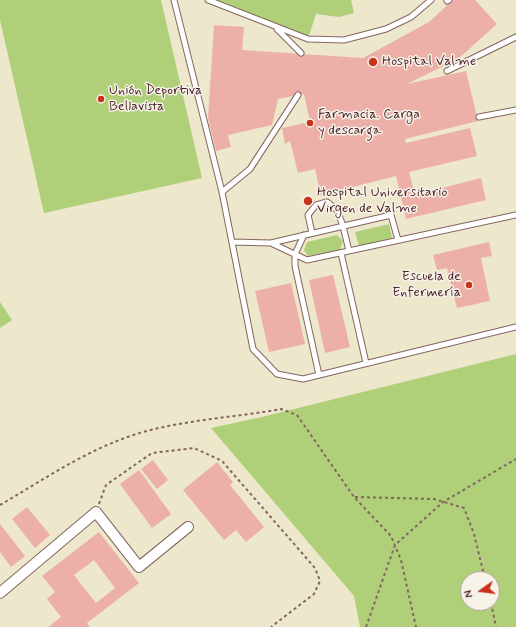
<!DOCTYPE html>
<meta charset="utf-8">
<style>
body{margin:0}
#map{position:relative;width:516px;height:627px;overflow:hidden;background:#ede7cb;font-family:Mynerve,sans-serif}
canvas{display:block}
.north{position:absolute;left:460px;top:571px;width:40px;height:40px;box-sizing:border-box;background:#f7f3e8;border:1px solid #b29e9c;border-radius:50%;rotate:256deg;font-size:11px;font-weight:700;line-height:16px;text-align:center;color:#4a1f2b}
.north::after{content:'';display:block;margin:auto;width:14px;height:18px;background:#c8321e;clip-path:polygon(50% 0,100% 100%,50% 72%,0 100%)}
</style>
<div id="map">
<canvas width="516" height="627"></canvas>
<div class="north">N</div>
</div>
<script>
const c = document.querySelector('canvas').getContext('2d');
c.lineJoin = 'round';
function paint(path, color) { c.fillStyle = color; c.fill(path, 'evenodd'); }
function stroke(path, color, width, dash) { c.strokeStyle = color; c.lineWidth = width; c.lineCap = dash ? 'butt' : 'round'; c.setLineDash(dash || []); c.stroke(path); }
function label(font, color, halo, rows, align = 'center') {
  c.font = font + ' Mynerve,sans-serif'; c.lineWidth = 3; c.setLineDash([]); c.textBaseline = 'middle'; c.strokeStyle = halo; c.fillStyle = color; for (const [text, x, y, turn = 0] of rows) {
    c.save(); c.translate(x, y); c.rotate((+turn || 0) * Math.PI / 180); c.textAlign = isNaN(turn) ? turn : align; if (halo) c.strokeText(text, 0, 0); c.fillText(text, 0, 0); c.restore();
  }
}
paint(new Path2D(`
 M0 0H161L202 178 44 213 0 20Z
 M208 0H351L354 13 339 17 316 14 308 39Z
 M389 224 392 238 359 246 355 232Z
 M337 235 343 241 340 250 308 256 304 250 307 242Z
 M0 302 12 320 0 328Z
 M516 354V627H360L354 596 211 428 262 417ZM468 579H492V603H468Z`), '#afd078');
paint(new Path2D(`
 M453 0H475L497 24 458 59 407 84 466 71 478 121 405 139 406 143 470 128 477 156 409 172 415 195 481 178 486 200 406 219 396 176 321 195 315 169 298 173 290 141 285 144 282 128 310 122 304 94 278 99 272 125 228 135 231 147 216 151 208 118 214 25 244 27 242 50 363 58 429 22Z
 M489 242 492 256 481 258 490 301 457 308 447 268 437 270 433 255Z
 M333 275 350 347 325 353 309 280Z
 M291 283 305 344 269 352 255 291Z
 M153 460 168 480 157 489 141 469Z
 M217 462 233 482 230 485 264 527 246 542 236 530 224 540 183 490Z
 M139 470 171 514 152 528 120 484Z
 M27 507 50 535 35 548 12 519Z
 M0 524 25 556 11 567 0 552Z
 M99 532 139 583 87 623 90 627H48L61 617 47 599 55 592 42 576ZM94 560 115 588 96 603 74 575Z`), '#edb0a9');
const service = new Path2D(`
 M174 0 222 192 253 349 277 374 303 379 516 327
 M208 0 308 39 344 40 386 29 411 17 431 0
 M447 1 449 0
 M277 29 301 53
 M447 71 516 37
 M479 117 516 110
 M222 192 250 169 298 95
 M312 233 308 215 316 205 327 202 337 210 343 226 349 251
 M304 235 295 254V266L319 375
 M232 242 271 243 391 215 398 240
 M271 243 307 260 516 215
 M341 253 366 363`);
const minor = new Path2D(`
 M0 593 96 512 139 567 188 527`);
stroke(service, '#836563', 7);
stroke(minor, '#836563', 12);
stroke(new Path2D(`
 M355 497 434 499 464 508 474 534 485 579
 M99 504 106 485 152 453 194 448 222 461 315 568 320 581 314 594 271 627
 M0 505C38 483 76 457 117 441 168 420 227 419 281 409L297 415 354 497 391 536 401 560 416 627
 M491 603 496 627
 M366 627 395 545 443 502 516 459`), '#836563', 2, [3, 3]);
stroke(service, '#fff', 5);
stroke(minor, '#fff', 10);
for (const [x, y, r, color] of [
 [373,62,5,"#c8321e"],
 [101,99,4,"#c8321e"],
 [310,123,4,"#c8321e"],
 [308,201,5,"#c8321e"],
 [469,285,4,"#c8321e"]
]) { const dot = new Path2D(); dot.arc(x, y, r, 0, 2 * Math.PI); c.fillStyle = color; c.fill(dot); stroke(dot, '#f7f3e8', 1.5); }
label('14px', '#4a1f2b', '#f7f3e8', [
 ["Hospital Valme",382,62],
 ["Unión Deportiva",109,91],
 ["Bellavista",109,107],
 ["Farmacia. Carga",318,115],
 ["y descarga",318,131],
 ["Hospital Universitario",317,193],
 ["Virgen de Valme",317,209],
 ["Escuela de",461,277,"right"],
 ["Enfermería",461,293,"right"]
], 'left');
</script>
